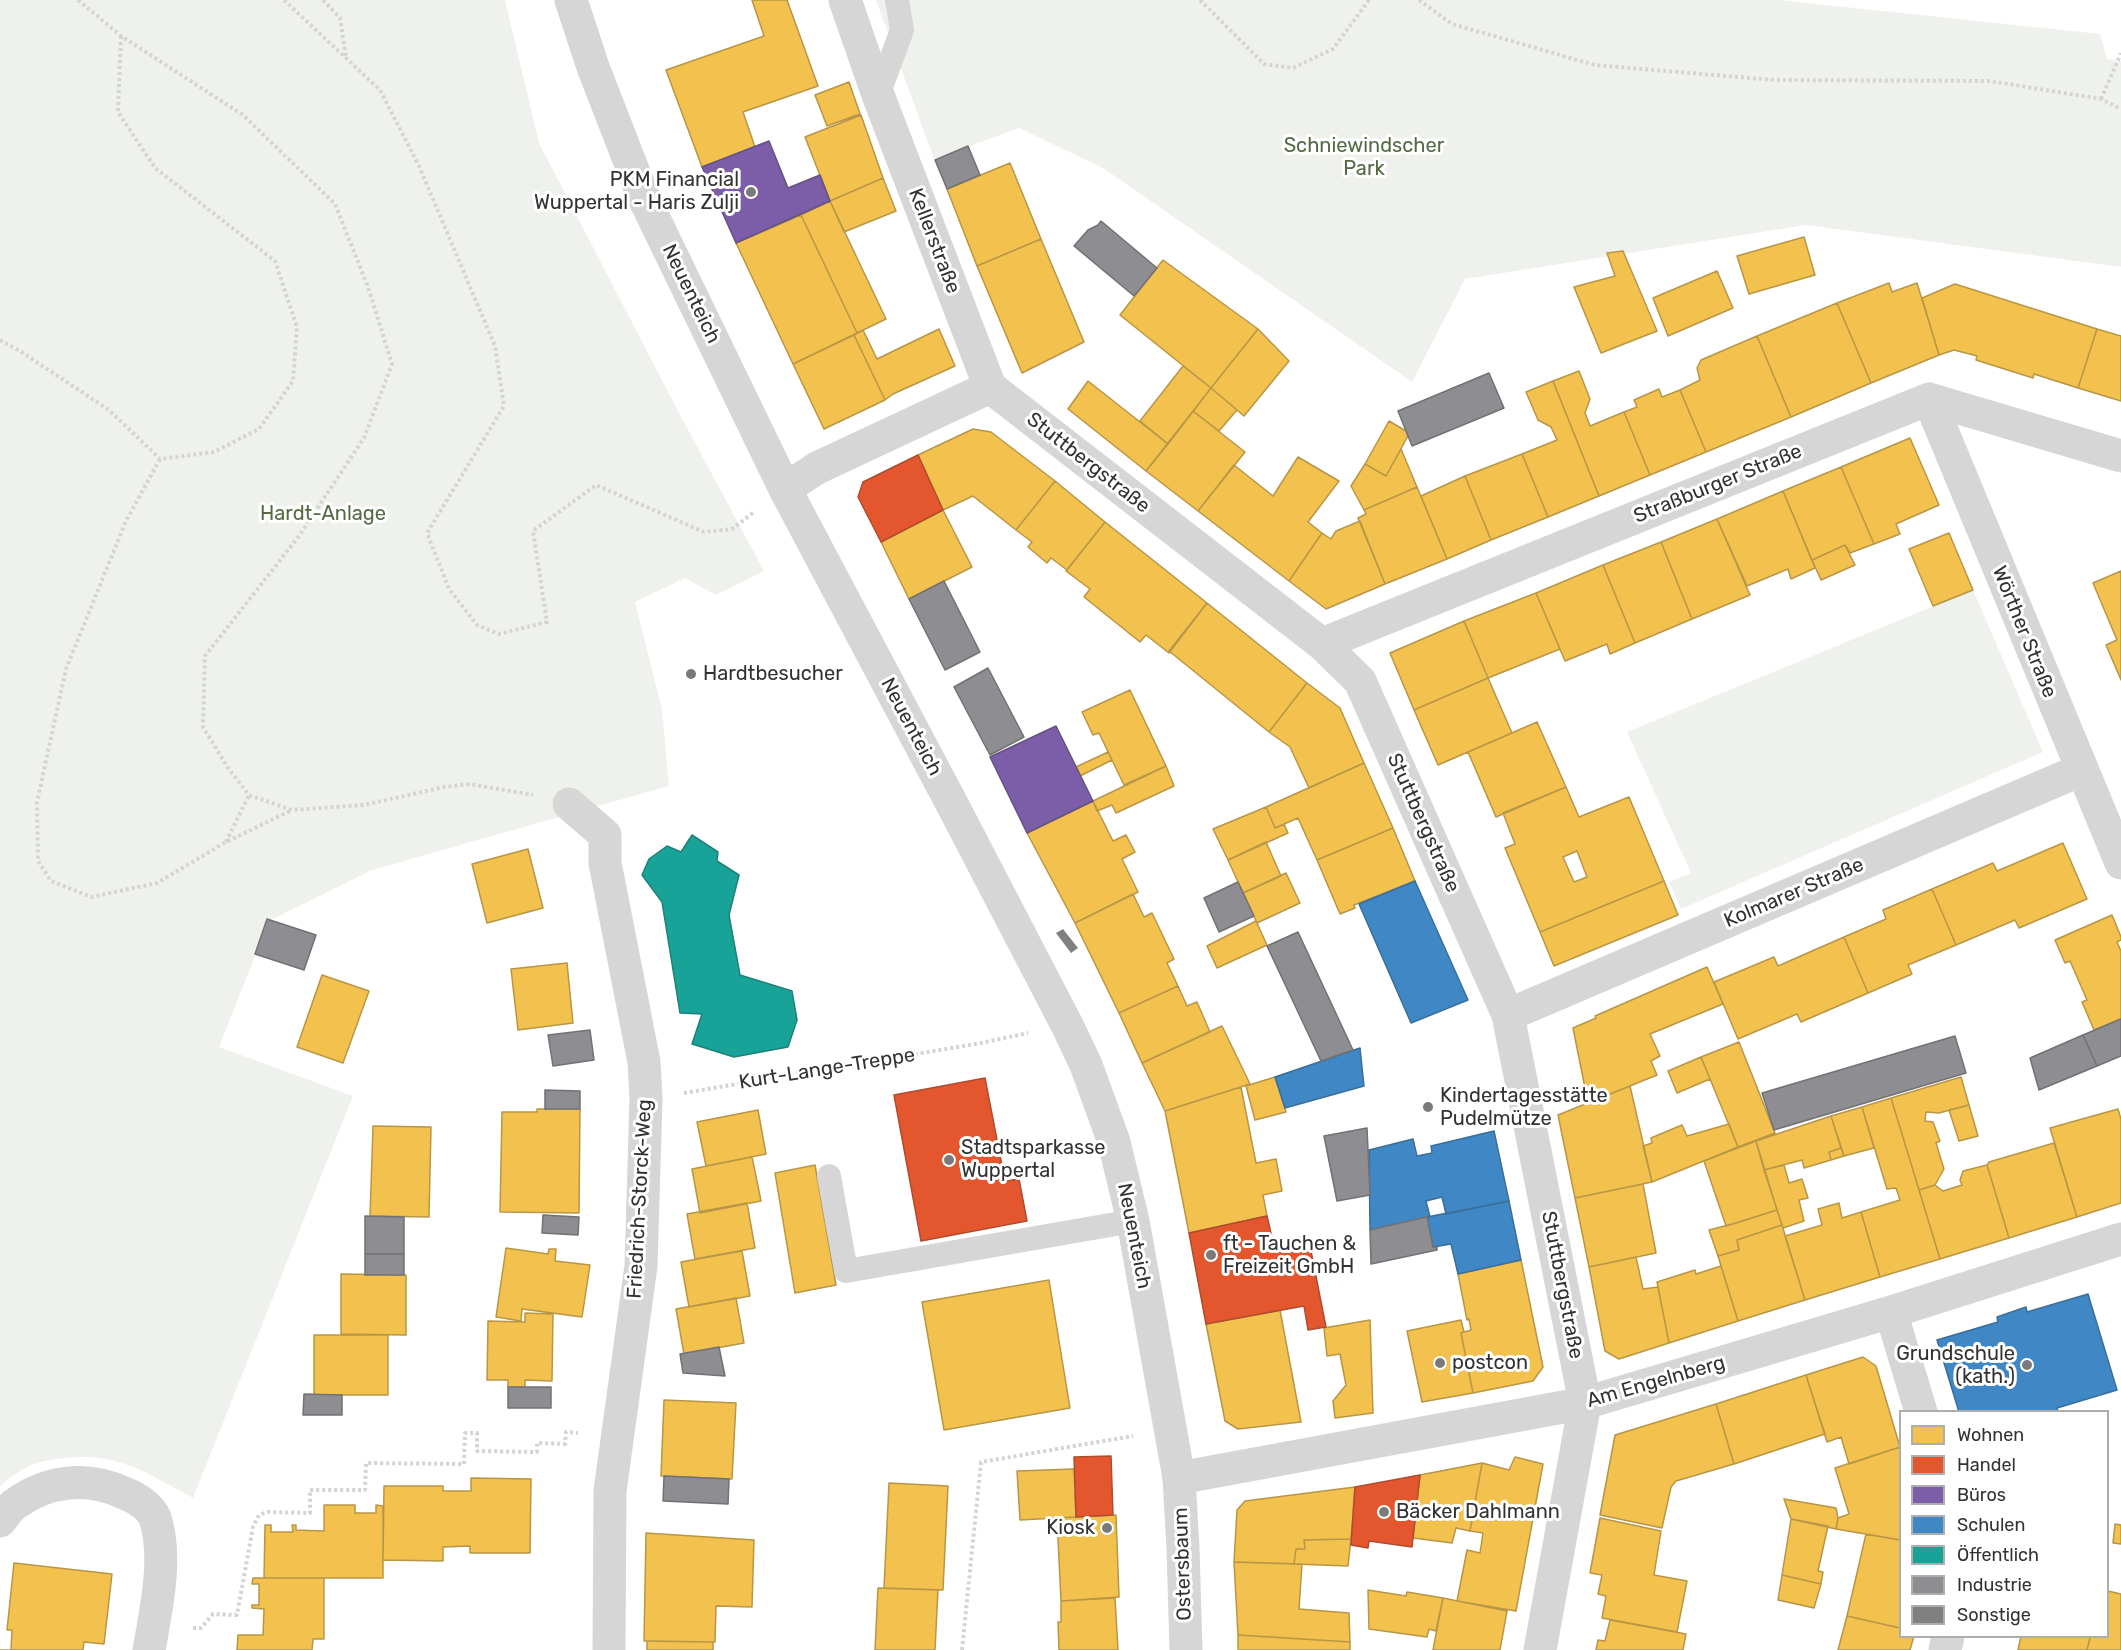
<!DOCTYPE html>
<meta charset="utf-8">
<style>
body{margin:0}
#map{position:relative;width:2121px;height:1650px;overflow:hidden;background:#fff;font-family:Rubik,sans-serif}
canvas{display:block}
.legend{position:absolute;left:1899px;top:1410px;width:210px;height:228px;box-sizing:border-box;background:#fff;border:2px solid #adadad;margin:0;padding:8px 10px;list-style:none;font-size:18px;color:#323232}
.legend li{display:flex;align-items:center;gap:12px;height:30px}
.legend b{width:30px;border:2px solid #adadad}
</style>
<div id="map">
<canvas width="2121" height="1650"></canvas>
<ul class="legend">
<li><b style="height:16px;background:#f2c14e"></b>Wohnen</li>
<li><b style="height:16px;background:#e4572e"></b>Handel</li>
<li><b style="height:16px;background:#7b5ea7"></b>Büros</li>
<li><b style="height:16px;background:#3f88c5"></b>Schulen</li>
<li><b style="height:16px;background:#17a398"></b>Öffentlich</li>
<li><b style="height:16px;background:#8d8d92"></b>Industrie</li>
<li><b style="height:16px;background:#808080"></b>Sonstige</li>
</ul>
</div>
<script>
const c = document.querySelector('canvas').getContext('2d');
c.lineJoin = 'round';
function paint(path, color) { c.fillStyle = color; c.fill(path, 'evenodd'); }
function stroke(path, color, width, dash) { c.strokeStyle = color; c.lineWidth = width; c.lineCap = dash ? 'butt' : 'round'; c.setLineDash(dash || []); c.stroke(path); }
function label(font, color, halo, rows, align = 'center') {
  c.font = font + ' Rubik,sans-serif'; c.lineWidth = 6; c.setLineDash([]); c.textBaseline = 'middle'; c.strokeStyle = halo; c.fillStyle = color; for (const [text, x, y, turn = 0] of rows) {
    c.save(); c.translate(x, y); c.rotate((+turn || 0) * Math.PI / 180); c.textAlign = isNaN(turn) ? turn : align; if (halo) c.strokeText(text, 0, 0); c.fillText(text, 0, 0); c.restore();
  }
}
paint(new Path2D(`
 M0 0H505L539 143 678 411 764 571 716 595 685 578 635 602 662 709 669 786 372 870 269 921 219 1047 353 1096 193 1498C145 1472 115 1450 58 1459 47 1460 32 1463 23 1469 15 1474 7 1480 0 1486Z
 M876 0H1779L2100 34 2107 59 2121 61V267L1806 225 1465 279 1412 382 1103 168 1019 128 934 159Z
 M1973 590 2043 752 1681 909 1669 882 1691 873 1627 732Z`), '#eff2ec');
const homes = new Path2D(`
 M752 0H787L818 86 743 112 755 147 702 167 666 70 764 36Z
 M849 82 860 114 827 126 815 95Z
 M861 115 883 178 830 201 805 137Z
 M1010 163 1041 239 977 266 947 189Z
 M883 178 896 211 844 232 830 201Z
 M830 201 886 319 857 333 801 215Z
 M801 215 857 333 793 364 736 243Z
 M1804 237 1815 275 1749 294 1737 256Z
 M1041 239 1084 342 1022 373 977 266Z
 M1623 251 1657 331 1601 353 1574 287 1615 276 1607 253Z
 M1163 260 1258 329 1211 388 1120 315Z
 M1717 271 1733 308 1668 336 1653 298Z
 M1889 283 1892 292 1917 283 1939 355 1871 383 1837 303Z
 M1955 284 2097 329 2078 388 2034 374 2033 378 1976 360 1977 356 1954 350 1939 355 1922 298Z
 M1837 303 1871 383 1791 417 1757 336Z
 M939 329 955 366 893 394 885 400 854 335 863 330 877 359Z
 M1258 329 1289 361 1244 416 1211 388Z
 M2097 329 2121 336V401L2078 388Z
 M854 335 885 400 824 429 793 364Z
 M1757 336 1791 417 1706 452 1680 390 1700 380 1697 368 1701 360Z
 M1183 366 1211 388 1168 444 1140 421Z
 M1579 371 1590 399 1585 413 1590 426 1624 412 1650 475 1599 496 1553 381Z
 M1088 381 1168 444 1146 471 1068 409Z
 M1553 381 1599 496 1548 517 1522 454 1557 440 1551 427 1538 420 1526 392Z
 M1211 388 1237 410 1219 431 1193 411Z
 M1659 389 1662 397 1680 390 1706 452 1650 475 1624 412 1637 407 1634 400Z
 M1193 411 1245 452 1198 511 1146 471Z
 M1389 421 1406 431 1408 436 1386 476 1365 464Z
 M973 429 991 432 1055 481 1016 530 973 496 943 510 918 455Z
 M1910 438 1939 505 1896 524 1900 534 1874 544 1841 467Z
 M1401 449 1417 487 1364 510 1351 486 1365 464 1386 476Z
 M1522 454 1548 517 1491 540 1465 476Z
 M1298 457 1339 481 1308 522 1322 533 1289 581 1198 511 1234 465 1273 496Z
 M1841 467 1874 544 1850 553 1845 545 1812 560 1783 491Z
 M1465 476 1491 540 1447 559 1421 496Z
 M1055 481 1105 522 1067 570 1051 558 1047 563 1028 547 1032 542 1016 530Z
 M1417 487 1447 559 1385 584 1358 518 1366 514 1364 510Z
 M1783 491 1815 568 1791 579 1788 569 1747 586 1717 519Z
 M943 510 972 567 909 599 881 542Z
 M1717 519 1750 595 1692 619 1661 542Z
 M1360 521 1385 584 1326 609 1289 581 1322 533 1331 539 1336 531Z
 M1105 522 1207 603 1169 653 1146 635 1140 642 1084 597 1090 589 1066 571Z
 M1949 533 1973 590 1933 606 1909 549Z
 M1661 542 1692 619 1635 643 1603 565Z
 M1845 545 1855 565 1821 580 1812 560Z
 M1603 565 1635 643 1610 654 1607 644 1565 661 1536 593Z
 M2121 571V680L2106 645 2117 640 2093 583Z
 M1536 593 1560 649 1488 678 1464 621Z
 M1207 603 1307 683 1269 732 1169 651Z
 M1464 621 1488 678 1414 710 1390 653Z
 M1488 678 1512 733 1438 765 1414 710Z
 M1307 683 1340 708 1364 763 1309 788 1290 747 1269 732Z
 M1130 690 1166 766 1124 785 1099 733 1093 735 1082 712Z
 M1537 722 1566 787 1496 817 1468 752Z
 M1108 752 1112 760 1080 776 1076 767Z
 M1364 763 1393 828 1317 860 1298 818 1275 828 1266 807Z
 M1166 766 1174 786 1116 813 1112 805 1097 811 1093 801Z
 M1566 787 1579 817 1629 797 1664 881 1540 932 1505 848 1515 844 1503 813ZM1577 851 1587 877 1574 882 1563 857Z
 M1093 801 1113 841 1126 835 1135 852 1122 859 1138 892 1075 923 1027 833Z
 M1266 807 1275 828 1284 824 1288 833 1228 860 1213 829Z
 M1393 828 1415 881 1354 905 1355 908 1340 914 1317 860Z
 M1266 842 1281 876 1243 893 1228 860Z
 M2063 843 2087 899 2019 928 2015 920 1956 945 1932 889 1993 863 1997 871Z
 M528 849 543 908 487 923 472 864Z
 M1286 873 1300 903 1257 923 1243 893Z
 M1664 881 1678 915 1554 966 1540 932Z
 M1932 889 1956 945 1908 965 1912 974 1868 993 1844 937 1886 919 1883 910Z
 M1133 894 1144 917 1152 913 1174 959 1167 963 1178 986 1119 1013 1075 923Z
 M2112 915 2121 937V940L2117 942 2121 951V1019L2094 1030 2082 1002 2087 1000 2070 961 2065 963 2055 940Z
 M1256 921 1267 945 1217 968 1207 946Z
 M1844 937 1868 993 1801 1022 1797 1014 1738 1039 1714 982 1774 957 1778 966Z
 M567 963 573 1023 518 1030 511 969Z
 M1707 967 1723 1004 1650 1034 1660 1056 1651 1061 1657 1075 1588 1103 1573 1028 1596 1018 1595 1016Z
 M322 975 369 991 343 1063 297 1047Z
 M1178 986 1187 1006 1197 1002 1210 1032 1142 1063 1119 1013Z
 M1222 1026 1250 1084 1165 1111 1142 1063Z
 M1739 1042 1775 1133 1738 1147 1701 1057Z
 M1701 1057 1710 1079 1677 1093 1668 1071Z
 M1275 1077 1286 1112 1255 1120 1246 1086Z
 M1961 1077 1969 1105 1939 1113 1926 1112 1925 1121 1933 1122 1940 1141 1936 1143 1944 1169 1935 1185 1919 1190 1891 1098Z
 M1630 1086 1652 1182 1575 1198 1558 1115Z
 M1241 1087 1256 1163 1276 1159 1282 1191 1263 1195 1267 1216 1189 1233 1165 1111Z
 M1891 1098 1940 1259 1880 1277 1861 1212 1900 1200 1896 1188 1887 1189 1862 1107Z
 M1969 1105 1978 1136 1959 1141 1949 1110Z
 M1862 1107 1874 1148 1844 1156 1831 1116Z
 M537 1109H580L579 1213 500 1212 502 1112H537Z
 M2118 1109 2121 1119V1203L2077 1217 2050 1128Z
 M758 1110 766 1154 706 1166 697 1122Z
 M1831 1116 1841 1148 1829 1152 1831 1160 1804 1168 1802 1160 1764 1170 1756 1141Z
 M1729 1124 1738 1147 1652 1182 1643 1146 1652 1143 1651 1138 1682 1125 1687 1136Z
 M373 1126 431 1127 429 1217 370 1216Z
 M1756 1141 1777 1210 1726 1226 1704 1161Z
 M2054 1143 2077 1217 2009 1238 1987 1165 1989 1162Z
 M1841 1148 1844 1156 1831 1160 1829 1152Z
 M752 1157 761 1201 700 1213 692 1169Z
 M815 1165 836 1285 795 1293 775 1173Z
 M1784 1165 1789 1183 1802 1179 1808 1198 1799 1200 1804 1221 1783 1228 1764 1170Z
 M1987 1165 2009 1238 1940 1259 1919 1190 1935 1185 1943 1191 1962 1185 1960 1180 1963 1171Z
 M1643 1184 1656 1253 1589 1267 1575 1198Z
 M747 1203 755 1248 695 1259 687 1214Z
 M1839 1203 1842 1218 1861 1212 1880 1277 1805 1300 1785 1236 1822 1225 1818 1209Z
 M1777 1210 1782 1225 1737 1240 1739 1250 1718 1256 1709 1230 1736 1223Z
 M1782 1225 1805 1300 1738 1321 1718 1256 1739 1250 1737 1240Z
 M506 1248 548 1254 549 1249H556L555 1261 590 1265 582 1317 522 1309 521 1321 496 1317Z
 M742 1251 750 1296 689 1307 681 1262Z
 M1636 1257 1643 1289 1658 1287 1669 1343 1619 1359 1605 1351 1589 1267Z
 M1521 1260 1543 1367 1533 1381 1473 1393 1461 1333 1471 1330 1469 1319 1467 1320 1458 1274Z
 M1721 1266 1738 1321 1669 1343 1657 1282 1695 1270 1696 1274Z
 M341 1274 406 1275V1335L341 1334Z
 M1049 1280 1070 1408 944 1430 922 1302Z
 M736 1298 744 1343 684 1354 676 1309Z
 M1280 1310 1301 1422 1238 1429 1225 1421 1206 1324Z
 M525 1313 553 1314 552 1381 525 1380V1387H508V1380H487L488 1321 525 1322Z
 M1370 1320 1373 1413 1335 1418 1333 1401 1346 1385 1340 1354 1327 1356 1324 1328Z
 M1461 1320 1464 1332 1461 1333 1473 1393 1422 1402 1407 1331Z
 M314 1335H388V1395H314Z
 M1863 1357 1876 1366 1900 1447 1849 1464 1841 1437 1827 1442 1806 1375Z
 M1806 1375 1825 1434 1734 1464 1716 1404Z
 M664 1400 736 1403 732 1479 661 1476Z
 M1716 1404 1734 1464 1676 1481 1671 1487 1662 1528 1600 1515 1615 1435Z
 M1900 1447V1540L1836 1529 1838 1518 1849 1514 1835 1468Z
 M1515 1457 1543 1464 1516 1611 1457 1601 1467 1550 1480 1553 1483 1533 1470 1531 1482 1463 1509 1470Z
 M1482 1463 1470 1531 1456 1528 1452 1543 1413 1538 1420 1475Z
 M1074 1469 1076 1517 1020 1520 1017 1471Z
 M471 1478 531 1479 530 1553H470V1546L443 1547V1561L383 1560 384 1486H443V1491H471Z
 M889 1483 948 1486 943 1590 884 1588Z
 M1355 1487 1351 1539 1304 1540 1305 1549H1296L1294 1564 1234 1562 1237 1510 1245 1501Z
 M1784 1499 1836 1508 1838 1518 1836 1529 1791 1519Z
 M324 1505H355V1513H376V1505L383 1506V1578H264L265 1525H271V1532H293L292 1525H296V1530L324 1531Z
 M1116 1515 1119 1597 1061 1601 1057 1518Z
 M1600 1518 1661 1531 1654 1575 1687 1581 1677 1632 1602 1618 1606 1596 1598 1594 1602 1575 1590 1573Z
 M1791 1519 1828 1526 1818 1571 1823 1572 1821 1584 1782 1575Z
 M2115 1524 2121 1525V1544L2113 1543Z
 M646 1533 754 1540 752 1607 716 1606 715 1642H713L644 1641Z
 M1866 1534 1900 1540V1628L1847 1616Z
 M1351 1539 1348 1566 1294 1564 1296 1549H1305L1304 1540Z
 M1234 1562 1302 1564 1299 1609 1349 1613 1350 1642 1238 1635Z
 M14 1563 112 1574 104 1644 84 1642 83 1650H0H11L12 1630H7Z
 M1782 1575 1821 1584 1814 1608 1778 1600Z
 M253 1578H324V1639H313L312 1650H237L238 1635H263L264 1609 252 1608V1605H259V1584H252Z
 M878 1588 938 1590 935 1650H875Z
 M1368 1590 1406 1596 1407 1592 1443 1598 1436 1631 1429 1629 1427 1637 1369 1629Z
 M2108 1591 2121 1594V1650H2087L2090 1638 2087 1636H2108Z
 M1115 1598 1118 1650H1059L1058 1622H1061V1601Z
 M1443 1598 1507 1611 1500 1650H1433Z
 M1847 1616 1900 1628V1636H1914L1910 1650H1838Z
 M1610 1620 1686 1634 1683 1650H1596L1598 1640 1605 1641Z
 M1238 1635 1350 1642V1650H1238Z
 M2021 1636H2085L2090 1638 2087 1650H2018Z
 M647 1641 713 1642V1650H647Z`);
paint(homes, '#f2c14e');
stroke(homes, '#b89646', 1.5);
const shops = new Path2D(`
 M918 455 943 510 881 542 858 497 863 482Z
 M985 1078 1005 1181 1019 1179 1027 1221 921 1241 894 1095Z
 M1267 1216 1273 1242 1308 1236 1326 1327 1308 1330 1304 1306 1206 1324 1189 1233Z
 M1111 1456 1113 1515 1076 1517 1074 1457Z
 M1420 1475 1412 1547 1369 1541 1368 1548 1351 1545 1355 1487Z`);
paint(shops, '#e4572e');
stroke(shops, '#af4c2f', 1.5);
const offices = new Path2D(`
 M769 141 788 188 820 175 830 201 736 243 702 167Z
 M1056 726 1093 801 1027 833 990 757Z`);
paint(offices, '#7b5ea7');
stroke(offices, '#655184', 1.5);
const schools = new Path2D(`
 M1415 881 1468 1000 1411 1023 1359 904Z
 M1360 1048 1364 1086 1285 1108 1275 1077Z
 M1494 1131 1509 1201 1446 1214 1442 1197 1426 1201 1430 1217 1370 1230 1369 1150 1413 1139 1417 1156 1432 1153 1431 1146Z
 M1509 1201 1521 1260 1458 1274 1451 1244 1433 1247 1427 1217Z
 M2088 1294 2117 1390 2057 1408 2058 1412H1959L1937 1340 1998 1322 1997 1317 2026 1307 2027 1312Z`);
paint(schools, '#3f88c5');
stroke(schools, '#3b6e99', 1.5);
const public = new Path2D(`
 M692 835 718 852 717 861 739 875 729 915 740 975 792 991 797 1020 788 1047 734 1057 692 1044 702 1014 680 1013 662 902 642 875 649 859 667 846 681 852Z`);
paint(public, '#17a398');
stroke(public, '#1f8179', 1.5);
const industry = new Path2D(`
 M968 146 980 175 947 189 935 160Z
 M1101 221 1157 268 1134 296 1074 246 1088 230 1098 225Z
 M1489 373 1504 408 1412 446 1398 411Z
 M944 581 980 652 945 670 909 599Z
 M988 668 1024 737 990 755 954 687Z
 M1238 882 1254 916 1219 932 1204 898Z
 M267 919 316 935 304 970 255 954Z
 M1298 932 1353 1050 1321 1061 1267 946Z
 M2121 1019V1056L2097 1066 2083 1035Z
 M590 1030 594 1060 553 1066 548 1035Z
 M2083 1035 2097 1066 2039 1090 2030 1058Z
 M1955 1036 1966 1073 1774 1130 1762 1093Z
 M545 1090 580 1091V1109H545Z
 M1367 1128 1370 1195 1337 1201 1324 1136Z
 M543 1215 579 1217 578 1235 542 1233Z
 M365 1216 404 1217V1254H365Z
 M1427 1217 1433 1247H1437V1250L1371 1264 1370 1230Z
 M365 1254H404V1275H365Z
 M719 1347 725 1376 683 1373 680 1354Z
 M508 1387H551V1408H508Z
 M304 1394 342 1395V1415H303Z
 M664 1476 729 1479 728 1504 663 1501Z`);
paint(industry, '#8d8d92');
stroke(industry, '#727275', 1.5);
paint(new Path2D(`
 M1063 929 1078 948 1071 953 1056 933Z`), '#808080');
stroke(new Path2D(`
 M78 0 121 36 243 115 335 204 368 287 392 364 364 438 299 536 205 656 203 727 228 768 249 795 292 810 364 805 444 787 470 784 533 795
 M284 0 380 90 419 166 495 346 504 406 427 533 449 589 477 625 499 634 547 622 533 531 596 485 704 532 732 529 754 512
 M323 0 340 18 346 58
 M1200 0 1264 64 1293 68 1333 49 1369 0
 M1419 0 1452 24 1595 65 1775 80 1990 81 2101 99 2121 109
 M121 36 118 112 155 168 275 261 297 327 293 381 259 429 214 452 160 459
 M2101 99 2121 53
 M0 340 20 351 109 410 160 459
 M160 459 126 521 66 669 37 802 38 861 51 881 91 897 157 883 226 842 292 810
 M226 842 249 795
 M684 1093 981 1043 1028 1033
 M193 1628H201L213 1614 237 1615 253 1527 259 1515 268 1512 310 1513V1490H365L366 1463 464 1464 465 1433H477V1451L537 1452V1443L565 1444 566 1432 578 1433
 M962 1650 981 1462 1133 1436`), '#d4d4d4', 4, [3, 3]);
stroke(new Path2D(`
 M878 95 902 30 897 0
 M829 1176 846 1271 1133 1221`), '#d6d6d6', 24);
stroke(new Path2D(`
 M845 0 878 95 990 387
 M1929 399 2121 863
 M785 489 817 468 990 387 1322 644 1360 681 1508 1015 1585 1403 1540 1650
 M1322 644 1929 399 2121 456
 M569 804 605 835V863L644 1062 646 1098 641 1266 610 1491 609 1650
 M1508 1015 2081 770
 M1891 1312 1921 1412
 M1179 1478 1585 1403 1891 1312 2121 1239
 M0 1521C5 1515 9 1508 15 1504 48 1480 87 1476 124 1493 135 1497 150 1506 155 1518 168 1557 156 1610 149 1650
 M1945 1650 1948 1636`), '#d6d6d6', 33);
stroke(new Path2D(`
 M571 0 593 67 643 196 785 489 953 806 1067 1025 1086 1065 1114 1142 1133 1221 1179 1478 1183 1548 1186 1650`), '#d6d6d6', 33);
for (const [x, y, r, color] of [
 [751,192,6,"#7a7a7a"],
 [691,674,6,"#7a7a7a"],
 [1428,1107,6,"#7a7a7a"],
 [949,1160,6,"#7a7a7a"],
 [1211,1255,6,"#7a7a7a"],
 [1440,1363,6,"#7a7a7a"],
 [2027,1365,6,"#7a7a7a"],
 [1384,1512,6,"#7a7a7a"],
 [1107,1528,6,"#7a7a7a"]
]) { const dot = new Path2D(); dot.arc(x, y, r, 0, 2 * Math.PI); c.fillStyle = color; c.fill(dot); stroke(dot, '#fff', 2); }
label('20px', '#556a43', '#fff', [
 ["Schniewindscher",1364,146],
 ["Park",1364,169],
 ["Hardt-Anlage",323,514]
]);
label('20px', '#323232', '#fff', [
 ["PKM Financial",739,180,"right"],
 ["Wuppertal - Haris Zulji",739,203,"right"],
 ["Hardtbesucher",703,674],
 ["Kindertagesstätte",1440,1096],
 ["Pudelmütze",1440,1119],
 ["Stadtsparkasse",961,1148],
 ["Wuppertal",961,1171],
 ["ft - Tauchen &",1223,1244],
 ["Freizeit GmbH",1223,1267],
 ["Grundschule",2015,1354,"right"],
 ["(kath.)",2015,1377,"right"],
 ["postcon",1452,1363],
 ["Bäcker Dahlmann",1396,1512],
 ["Kiosk",1095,1528,"right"]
], 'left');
label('20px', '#323232', '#fff', [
 ["Kellerstraße",934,241,69],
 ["Neuenteich",691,294,64],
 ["Stuttbergstraße",1088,463,38],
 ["Straßburger Straße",1718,484,-22],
 ["Wörther Straße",2024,632,68],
 ["Neuenteich",911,727,62],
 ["Stuttbergstraße",1423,823,66],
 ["Kolmarer Straße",1794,893,-23],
 ["Kurt-Lange-Treppe",827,1069,-9],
 ["Friedrich-Storck-Weg",640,1199,-87],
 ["Neuenteich",1134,1236,79],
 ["Stuttbergstraße",1562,1285,79],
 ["Am Engelnberg",1656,1382,-16],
 ["Ostersbaum",1183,1564,-92]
]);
</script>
